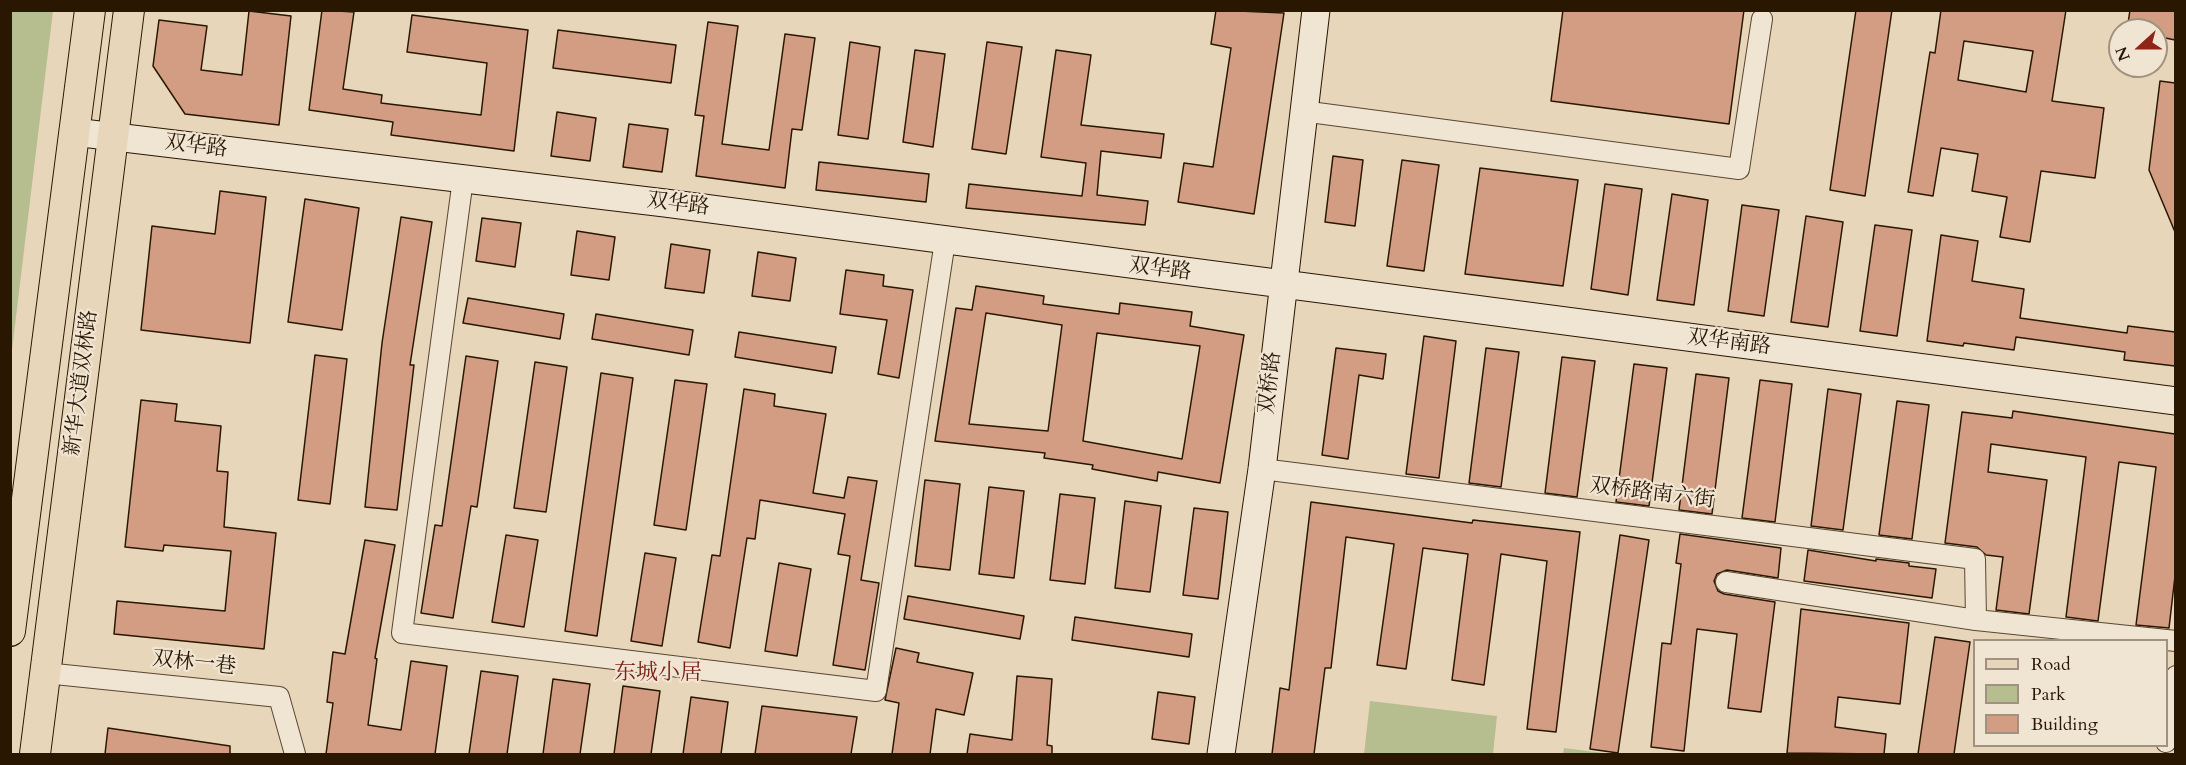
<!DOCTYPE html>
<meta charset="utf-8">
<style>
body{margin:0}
#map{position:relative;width:2186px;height:765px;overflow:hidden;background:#e8d6bb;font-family:Cardo,serif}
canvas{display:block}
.frame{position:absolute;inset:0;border:12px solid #291701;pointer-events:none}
.legend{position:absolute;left:1973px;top:639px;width:195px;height:108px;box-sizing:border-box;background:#f0e4d3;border:2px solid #a0927f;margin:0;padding:8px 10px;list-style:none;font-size:18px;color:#291701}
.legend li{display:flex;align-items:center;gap:12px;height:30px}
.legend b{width:30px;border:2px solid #a0927f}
.north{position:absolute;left:2108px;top:18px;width:60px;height:60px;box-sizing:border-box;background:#f0e4d3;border:2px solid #a0927f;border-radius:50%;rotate:249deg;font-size:16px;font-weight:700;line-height:24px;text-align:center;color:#291701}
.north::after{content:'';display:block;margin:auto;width:21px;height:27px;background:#8f2418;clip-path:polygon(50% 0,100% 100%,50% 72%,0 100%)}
</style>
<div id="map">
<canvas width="2186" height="765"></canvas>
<div class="frame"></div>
<ul class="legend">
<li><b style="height:8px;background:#e8d6bb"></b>Road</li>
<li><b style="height:16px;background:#b6be90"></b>Park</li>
<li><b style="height:16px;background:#d39d84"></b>Building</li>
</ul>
<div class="north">N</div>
</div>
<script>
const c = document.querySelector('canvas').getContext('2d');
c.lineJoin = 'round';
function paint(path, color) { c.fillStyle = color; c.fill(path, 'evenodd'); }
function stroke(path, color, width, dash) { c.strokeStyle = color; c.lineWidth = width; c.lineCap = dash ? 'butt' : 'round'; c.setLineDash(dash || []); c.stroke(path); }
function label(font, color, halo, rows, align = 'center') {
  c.font = font + ' Cardo,"Noto Serif SC",serif'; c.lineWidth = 4.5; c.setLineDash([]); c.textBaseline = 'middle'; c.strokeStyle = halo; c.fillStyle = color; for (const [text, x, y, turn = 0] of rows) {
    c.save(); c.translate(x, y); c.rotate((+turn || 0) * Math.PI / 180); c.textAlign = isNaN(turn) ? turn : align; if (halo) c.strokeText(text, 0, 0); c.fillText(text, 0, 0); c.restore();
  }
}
paint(new Path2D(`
 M11 10 53 11 11 358 10 11Z
 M1370 701 1497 716 1493 754H1364Z
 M1564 748 1611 754H1563Z`), '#b6be90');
const building = new Path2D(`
 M322 10 354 12 343 89 382 95 381 103 481 115 487 63 407 52 412 15 528 30 514 151 391 135 393 122 309 110Z
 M1216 10 1284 13 1254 214 1178 202 1184 163 1213 167 1231 48 1211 44Z
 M1563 10H1744L1729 124 1551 101Z
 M1856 10H1892L1865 196 1830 190Z
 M1941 10H2066L2052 101 2104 108 2095 178 2041 171 2030 242 2000 237 2007 197 1972 191 1978 154 1941 148 1933 196 1908 192 1930 52 1935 53ZM1964 41 2033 51 2026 92 1958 80Z
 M2130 10H2175V40L2156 36V30H2127Z
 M249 11 291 16 279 125 185 114 153 66 159 20 207 26 201 70 242 75Z
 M708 22 738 26 722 144 769 150 785 34 815 38 802 130 792 129 785 188 696 176 704 116 695 115Z
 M558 30 676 45 671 83 553 68Z
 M850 42 880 47 868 139 838 135Z
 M987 42 1022 47 1006 154 972 149Z
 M915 50 945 54 933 147 903 142Z
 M1056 50 1091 55 1081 125 1164 134 1161 158 1101 151 1097 195 1148 201 1145 225 966 208 969 184 1082 196 1086 163 1041 157Z
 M2160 81 2175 83V232L2149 170Z
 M557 112 596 118 590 161 551 156Z
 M629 124 668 129 662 172 623 167Z
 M1333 156 1363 160 1355 226 1325 222Z
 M1402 160 1439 165 1424 271 1387 266Z
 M819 162 929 174 926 202 816 190Z
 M1480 168 1578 180 1563 286 1465 274Z
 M1605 184 1642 189 1628 295 1591 289Z
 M220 191 266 197 250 343 141 330 152 226 215 234Z
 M1672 194 1708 200 1694 305 1657 300Z
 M305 199 359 208 342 330 288 322Z
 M1742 205 1779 210 1764 316 1728 311Z
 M1806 216 1843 222 1828 327 1791 322Z
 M401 217 432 222 410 365H414L397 510 365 507 382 343Z
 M482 218 521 223 515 267 476 261Z
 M1875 225 1912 230 1897 336 1860 331Z
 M577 231 615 237 609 280 571 275Z
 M1941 235 1978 241 1972 281 2024 289 2020 318 2127 333 2128 326 2175 332V366L2124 360 2125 352 2016 337 2014 350 1964 343 1963 346 1927 341Z
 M671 244 710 250 704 293 665 288Z
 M758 252 796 258 790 301 752 296Z
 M846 270 884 275 883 286 913 290 899 378 878 374 887 320 840 314Z
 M976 286 1044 296 1043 304 1119 314 1120 303 1192 312 1190 326 1244 335 1220 483 1158 472 1157 481 1092 469 1093 465 1044 458 1045 453 935 441 956 308 972 310ZM986 313 1062 325 1048 431 969 424ZM1097 333 1200 346 1182 459 1083 441Z
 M468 298 564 314 560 339 463 323Z
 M596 314 693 330 689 355 592 339Z
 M739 332 836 347 832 373 735 357Z
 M1424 336 1456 341 1439 478 1406 474Z
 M1336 348 1386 354 1383 379 1359 375 1348 459 1322 455Z
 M1486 348 1519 352 1501 487 1469 483Z
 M315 355 347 359 330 504 298 500Z
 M466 356 498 361 477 507 471 506 453 618 421 613 435 525 442 526Z
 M1562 357 1595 361 1577 497 1545 493Z
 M535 362 567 367 546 512 514 508Z
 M1634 364 1667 368 1649 506 1616 502Z
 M601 373 633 378 597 636 565 631Z
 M1696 374 1729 378 1712 514 1679 510Z
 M675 380 707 384 686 530 654 525Z
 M1760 380 1792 384 1775 522 1742 518Z
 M744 389 775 394 774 406 826 414 813 493 844 498 848 477 877 481 861 580 879 583 865 670 833 665 850 556 838 554 845 514 760 500 755 539 747 538 730 648 698 642 712 555 720 556Z
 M1828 389 1861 394 1843 530 1811 526Z
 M141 400 177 404 175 421 221 426 217 471 228 472 224 527 276 533 264 649 114 634 117 601 225 611 231 551 164 545 163 551 125 547Z
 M1897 401 1929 405 1912 539 1879 535Z
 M2013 411 2175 434V576L2169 628 2136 625 2156 467 2119 462 2098 621 2066 617 2086 457 1991 444 1988 472 2047 480 2029 614 1996 610 2003 557 1986 555 1977 547 1945 543 1962 412 2012 418Z
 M925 480 960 484 950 570 915 566Z
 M989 487 1024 491 1014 578 979 574Z
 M1060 494 1095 498 1085 584 1050 580Z
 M1125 501 1161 506 1150 592 1115 588Z
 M1311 502 1472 523 1473 520 1580 532 1556 732 1527 729 1547 561 1501 554 1484 685 1452 680 1468 554 1423 548 1406 669 1377 665 1394 544 1346 537 1331 668H1325L1314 754H1272L1280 688 1289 690Z
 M1194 508 1228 512 1218 599 1183 595Z
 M1680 534 1781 548 1778 578 1727 570 1717 574 1714 581 1718 591 1724 594 1775 602 1761 712 1728 708 1737 634 1697 629 1684 751 1651 747 1662 643 1671 644 1681 564 1676 563Z
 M506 535 538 540 524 627 492 622Z
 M1620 535 1649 540 1618 753 1590 749Z
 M365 540 395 545 375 658 377 659 368 725 401 730 411 661 447 666 435 754H326L333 703 327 702 333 652 345 654Z
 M1808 550 1876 561V559L1909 563V566L1936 569 1932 598 1804 581Z
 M645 553 676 558 662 646 631 641Z
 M779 563 811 569 797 656 765 651Z
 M908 596 1024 616 1020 639 904 619Z
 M1801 609 1909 623 1900 704 1838 697 1835 727 1886 734 1884 754 1787 753Z
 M1075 617 1192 634 1189 657 1072 640Z
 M1935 637 1970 642 1954 754H1918Z
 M896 648 919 653 917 662 973 673 964 715 936 709 930 754H892L899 703 885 700Z
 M481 671 518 676 507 754H469Z
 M1017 676 1052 679 1047 745 1052 746V754H967L970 734 1012 740Z
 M553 679 590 684 580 754H543Z
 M623 686 660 691 651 754H614Z
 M1158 692 1195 697 1189 744 1152 739Z
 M691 697 728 702 721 754H683Z
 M762 706 857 717 851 754H755Z
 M108 728 230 746V754H105Z`);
paint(building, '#d39d84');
stroke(building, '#291701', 1.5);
const street = new Path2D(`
 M1317 113 1739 169 1762 19
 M463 179 402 633 876 691 945 241
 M1262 469 1975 559 1976 620
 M1726 582 1976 620 2176 641
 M45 673 279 697 295 754
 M2166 742 2176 676`);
const secondary = new Path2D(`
 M74 132 665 203 2176 401
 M1221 754 1262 469 1316 10`);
const primary = new Path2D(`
 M10 631 90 10
 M35 754 129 10`);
stroke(street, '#594730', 22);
stroke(secondary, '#291701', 29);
stroke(primary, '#291701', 32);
stroke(street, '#f0e4d3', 20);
stroke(secondary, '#f0e4d3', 27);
stroke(primary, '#e8d6bb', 30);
label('21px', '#291701', '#f0e4d3', [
 ["双华路",196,147,7],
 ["双华路",678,205,7],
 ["双华路",1160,270,7],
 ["双华南路",1729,343,7],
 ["新华大道双林路",82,383,-83],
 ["双桥路",1271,383,-84],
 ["双桥路南六街",1652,494,7],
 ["双林一巷",194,664,6]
]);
label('22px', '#7a1f14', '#f0e4d3', [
 ["东城小居",658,674]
]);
</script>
